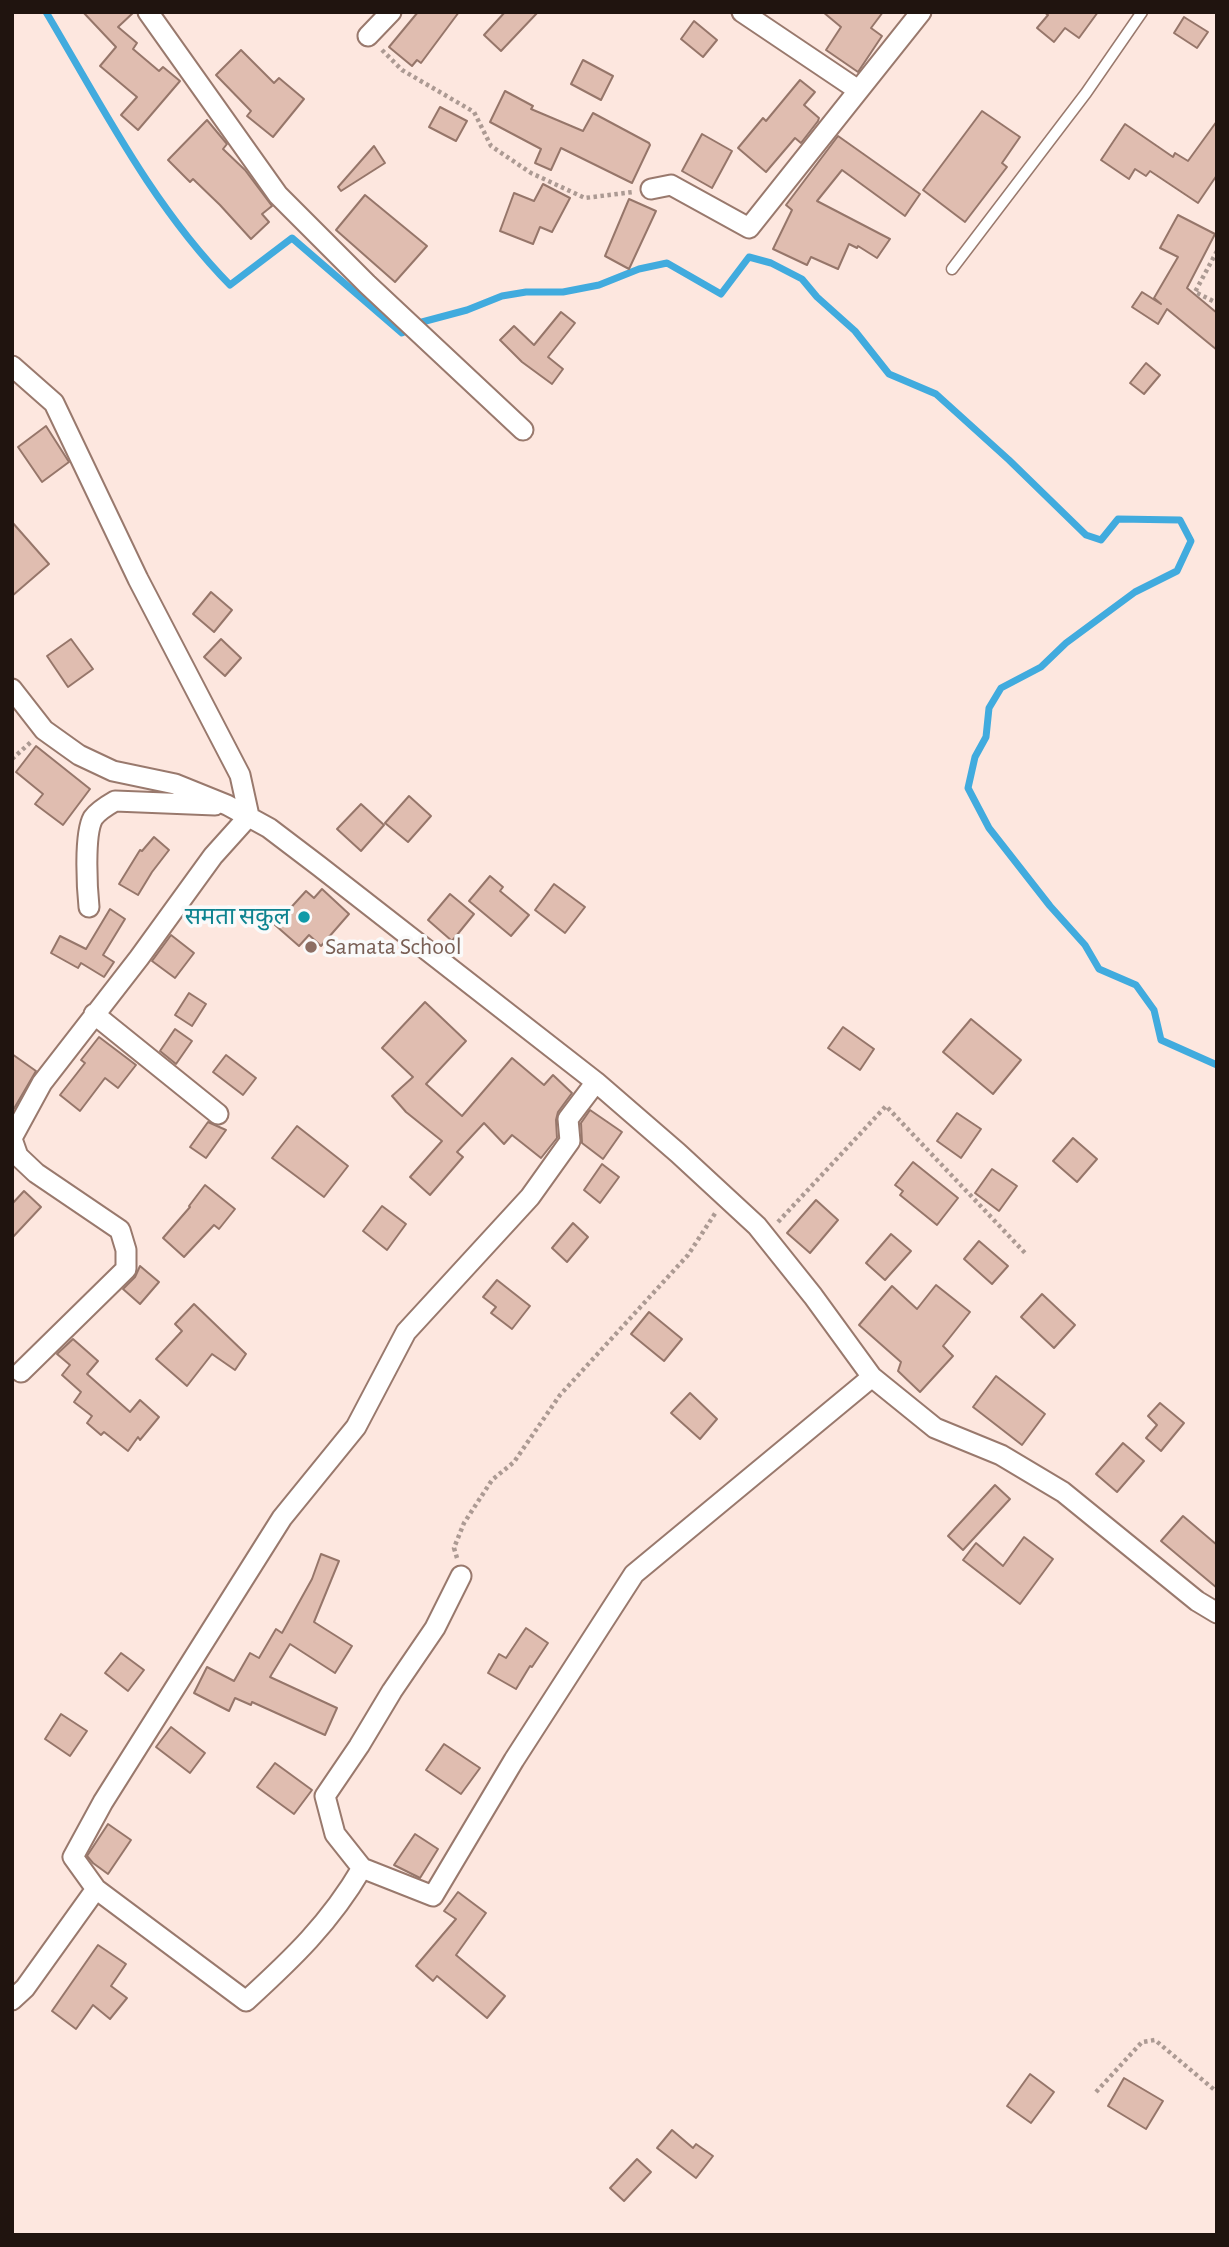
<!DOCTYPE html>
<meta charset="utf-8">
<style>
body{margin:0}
#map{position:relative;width:1229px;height:2247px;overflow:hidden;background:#fde7df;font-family:"Alegreya Sans",sans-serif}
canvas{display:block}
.frame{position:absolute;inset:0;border:14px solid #20140f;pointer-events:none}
</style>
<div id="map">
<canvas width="1229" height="2247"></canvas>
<div class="frame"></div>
</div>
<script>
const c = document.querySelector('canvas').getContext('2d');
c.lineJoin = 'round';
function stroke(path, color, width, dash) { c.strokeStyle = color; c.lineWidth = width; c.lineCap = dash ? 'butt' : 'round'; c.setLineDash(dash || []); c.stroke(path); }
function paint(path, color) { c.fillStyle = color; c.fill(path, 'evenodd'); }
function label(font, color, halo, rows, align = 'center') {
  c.font = font + ' "Alegreya Sans","Noto Sans Devanagari",sans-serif'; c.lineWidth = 7; c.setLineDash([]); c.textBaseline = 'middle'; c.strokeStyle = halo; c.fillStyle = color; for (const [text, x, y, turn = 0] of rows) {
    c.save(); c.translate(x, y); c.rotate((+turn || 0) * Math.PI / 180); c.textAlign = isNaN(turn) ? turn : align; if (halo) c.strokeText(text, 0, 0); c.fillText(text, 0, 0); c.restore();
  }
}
stroke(new Path2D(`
 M46 12C102 106 153 207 230 285L292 238 402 333 422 322 467 310 502 296 526 292H563L599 285 639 269 667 263 721 294 749 257 771 263 802 279 817 297 855 331 889 374 936 394 1009 460 1086 535 1101 540 1118 519 1180 520 1191 541 1177 571 1135 592 1066 643 1041 667 1001 688 989 708 986 737 975 757 968 788 989 828 1050 906 1085 945 1099 969 1136 985 1154 1010 1161 1040 1217 1065`), '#41abde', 7);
const building = new Path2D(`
 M83 12H134L118 27 137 43 133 49 159 71 163 67 180 81 138 130 121 115 137 97 100 66 116 47Z
 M418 12H459L421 63 417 60 412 66 389 47Z
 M505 12H538L501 51 484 35Z
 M823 12H883L871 28 882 36 858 72 826 50 841 27Z
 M1044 12H1098L1079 38 1065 28 1054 42 1037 28 1048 15Z
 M1184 17 1208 32 1197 48 1174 33Z
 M694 21 717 40 703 57 681 39Z
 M241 50 274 83 279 78 304 99 273 137 247 116 251 111 216 75Z
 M583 60 613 76 601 100 571 84Z
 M800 80 815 92 804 105 819 118 818 121 801 143 795 138 766 172 738 148 763 118 766 121Z
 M505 91 533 106 531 109 583 131 593 113 649 143 650 145 632 183 561 148 551 170 535 163 541 149 490 122Z
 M440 107 467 121 456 141 429 127Z
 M982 111 1020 137 1002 163 1007 167 965 222 923 190Z
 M207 120 227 144 223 149 245 170 272 206 262 214 269 222 251 239 220 205 193 179 190 182 168 160Z
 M1217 121V175L1198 203 1150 171 1146 176 1135 169 1129 179 1101 160 1125 124 1173 157 1175 153 1188 161Z
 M702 134 732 151 712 188 682 171Z
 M838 136 920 194 905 216 842 170 817 201 890 239 877 258 858 246 857 248 849 244 838 269 811 257 807 265 773 249 792 210 786 205Z
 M374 146 385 163 341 191 338 187Z
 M543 184 570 198 552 232 540 227 533 244 500 231 514 193 534 201Z
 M365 195 427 246 395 282 336 230Z
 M629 199 656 211 629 269 605 256Z
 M1178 215 1215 234 1187 288 1217 313V350L1167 309 1158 324 1132 307 1142 292 1161 304 1154 298 1178 257 1160 248Z
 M561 312 575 323 548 357 563 369 552 384 522 362 500 340 514 326 534 345Z
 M1146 363 1160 375 1144 394 1130 383Z
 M46 426 69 462 42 482 18 447Z
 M12 522 49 564 12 596Z
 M211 592 232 610 214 632 193 614Z
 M71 639 93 669 68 687 47 656Z
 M221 639 241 658 225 676 204 657Z
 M36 746 90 789 63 825 35 804 43 794 16 772Z
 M409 796 431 816 408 842 385 823Z
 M361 804 384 825 361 851 337 829Z
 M154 837 169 850 152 872 138 895 119 884 140 850 142 851Z
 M490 876 503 887 500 891 529 915 511 936 469 901Z
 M554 884 585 907 565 933 535 910Z
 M322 889 349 914 321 946 309 935 299 946 275 925 306 891 314 898Z
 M450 894 474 914 452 941 428 920Z
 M110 909 125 919 103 955 114 962 104 977 81 963 78 968 51 953 60 936 86 949Z
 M171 935 194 953 175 978 152 961Z
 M189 993 206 1004 192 1026 175 1015Z
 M425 1002 466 1041 426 1084 462 1116 512 1058 544 1085 553 1075 572 1093 558 1112 556 1120 557 1138 541 1158 512 1135 504 1144 484 1123 457 1152 463 1157 430 1195 410 1177 442 1141 406 1112 392 1096 413 1077 382 1048Z
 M971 1019 1021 1060 993 1094 943 1052Z
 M843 1027 874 1049 860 1070 828 1048Z
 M175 1029 192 1041 176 1064 160 1051Z
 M99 1037 136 1065 118 1088 105 1078 80 1111 60 1095 85 1063 81 1060Z
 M12 1054 36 1071 12 1112Z
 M226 1055 256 1078 243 1095 213 1072Z
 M590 1110 622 1132 603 1159 582 1143 581 1123Z
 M957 1113 981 1129 961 1158 937 1141Z
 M208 1122 226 1130 206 1158 190 1147Z
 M297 1126 348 1166 324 1197 272 1158Z
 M1073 1138 1097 1159 1077 1182 1053 1161Z
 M913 1162 958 1198 937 1225 900 1195 903 1191 895 1185Z
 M602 1164 619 1177 600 1203 584 1190Z
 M992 1169 1017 1186 999 1211 975 1193Z
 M205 1185 235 1209 219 1229 214 1225 184 1257 163 1238 190 1207 189 1206Z
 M24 1191 41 1207 12 1238V1204Z
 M816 1200 838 1220 810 1253 787 1233Z
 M382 1206 406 1224 387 1250 363 1231Z
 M573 1223 588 1237 567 1262 552 1248Z
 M891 1234 911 1251 885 1280 866 1263Z
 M979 1241 1008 1266 992 1284 964 1259Z
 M140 1266 159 1282 140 1304 123 1289 135 1277Z
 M497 1280 530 1306 512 1329 491 1313 496 1307 483 1297Z
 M936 1285 970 1312 943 1346 953 1356 920 1392 898 1371 901 1362 859 1325 892 1286 917 1309Z
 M1042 1294 1075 1325 1054 1348 1021 1317Z
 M194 1304 246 1354 235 1370 212 1354 187 1386 156 1359 182 1331 175 1324Z
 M649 1312 682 1339 664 1361 631 1334Z
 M73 1339 98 1361 87 1374 130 1412 140 1400 159 1417 140 1440 138 1437 128 1451 104 1432 101 1435 87 1423 92 1416 74 1402 81 1392 62 1375 70 1365 57 1354Z
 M996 1376 1045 1414 1022 1445 973 1407Z
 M690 1393 717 1419 700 1439 671 1413Z
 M1160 1403 1184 1423 1161 1451 1146 1438 1157 1425 1148 1416Z
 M1123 1443 1144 1461 1117 1492 1096 1474Z
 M995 1485 1010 1499 963 1550 948 1536Z
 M1183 1516 1217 1545V1588L1161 1541Z
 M1024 1537 1053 1559 1020 1604 963 1560 976 1543 1003 1566Z
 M321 1554 339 1561 314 1622 352 1646 335 1673 290 1644 270 1677 337 1708 325 1735 252 1702 251 1705 235 1698 229 1711 194 1693 207 1667 234 1681 250 1653 259 1658 276 1629 282 1633 312 1579Z
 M526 1628 548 1643 532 1667 530 1666 516 1689 488 1673 499 1654 506 1658Z
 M121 1653 144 1670 128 1691 105 1673Z
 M61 1714 87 1731 70 1756 45 1739Z
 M171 1727 205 1753 190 1773 156 1747Z
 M444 1744 480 1768 461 1794 426 1770Z
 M275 1763 312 1790 294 1814 257 1787Z
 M108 1824 131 1840 108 1874 93 1863 87 1856Z
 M415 1834 438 1849 420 1878 394 1865Z
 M458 1892 486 1913 456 1955 505 1996 487 2018 437 1976 433 1981 416 1966 456 1919 444 1911Z
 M98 1945 126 1964 111 1986 127 1998 110 2019 93 2005 76 2029 52 2011Z
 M1030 2074 1054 2092 1031 2123 1007 2106Z
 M1124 2078 1163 2101 1146 2129 1108 2106Z
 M672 2130 693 2148 696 2144 713 2156 696 2178 657 2148Z
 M637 2159 651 2172 624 2201 610 2188Z`);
paint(building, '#e0bdb0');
stroke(building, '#96766a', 2);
const service = new Path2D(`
 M952 269 1086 93 1142 12`);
const minor = new Path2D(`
 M148 12 278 195 367 284 523 430
 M742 12 858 90
 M368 36 391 12
 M651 189 671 185 749 228 921 12
 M12 366 54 403 138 579 240 775 249 816 213 856 139 958 42 1083 12 1138
 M12 689 44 730 79 755 113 771 175 784 227 805 269 828 319 866 596 1082 678 1153 757 1226 813 1296 872 1377 935 1428 1001 1455 1063 1492 1197 1601 1217 1613
 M89 907C87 888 84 834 93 818 98 811 108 805 115 801L215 805
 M94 1014 218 1114
 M12 1139 18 1156 36 1173 120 1230 126 1250V1269L21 1372
 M362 1868 433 1896 514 1760 634 1574 872 1377
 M96 1889 246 2001C292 1959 330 1923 362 1868L335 1834 325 1796 359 1746 392 1691 435 1628 461 1576
 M12 2000 25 1988 96 1889 73 1857 103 1802 282 1518 356 1427 406 1332 530 1197 570 1141 568 1119 596 1082`);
stroke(service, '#99796d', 13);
stroke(minor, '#99796d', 23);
stroke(new Path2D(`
 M382 50 402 70 474 112 491 146 531 173 585 198 633 192
 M1217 251 1195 292 1217 303
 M12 759 31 742
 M778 1222 886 1106 1026 1254
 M457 1558 454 1548 464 1523 492 1480 514 1462 560 1395 688 1255 716 1212
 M1096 2092 1142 2042 1155 2040 1217 2092`), '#ac9a93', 4.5, [3.5, 3.5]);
stroke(service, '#fff', 10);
stroke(minor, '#fff', 19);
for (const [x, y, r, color] of [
 [304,917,7,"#0f9aa8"],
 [311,947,7,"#8d6e63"]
]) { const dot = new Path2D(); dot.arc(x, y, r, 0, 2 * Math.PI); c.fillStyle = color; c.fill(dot); stroke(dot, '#fafafa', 2.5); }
label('24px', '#0d838f', '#fafafa', [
 ["समता सकुल",290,917]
], 'right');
label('24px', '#785e54', '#fafafa', [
 ["Samata School",325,947]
], 'left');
</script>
